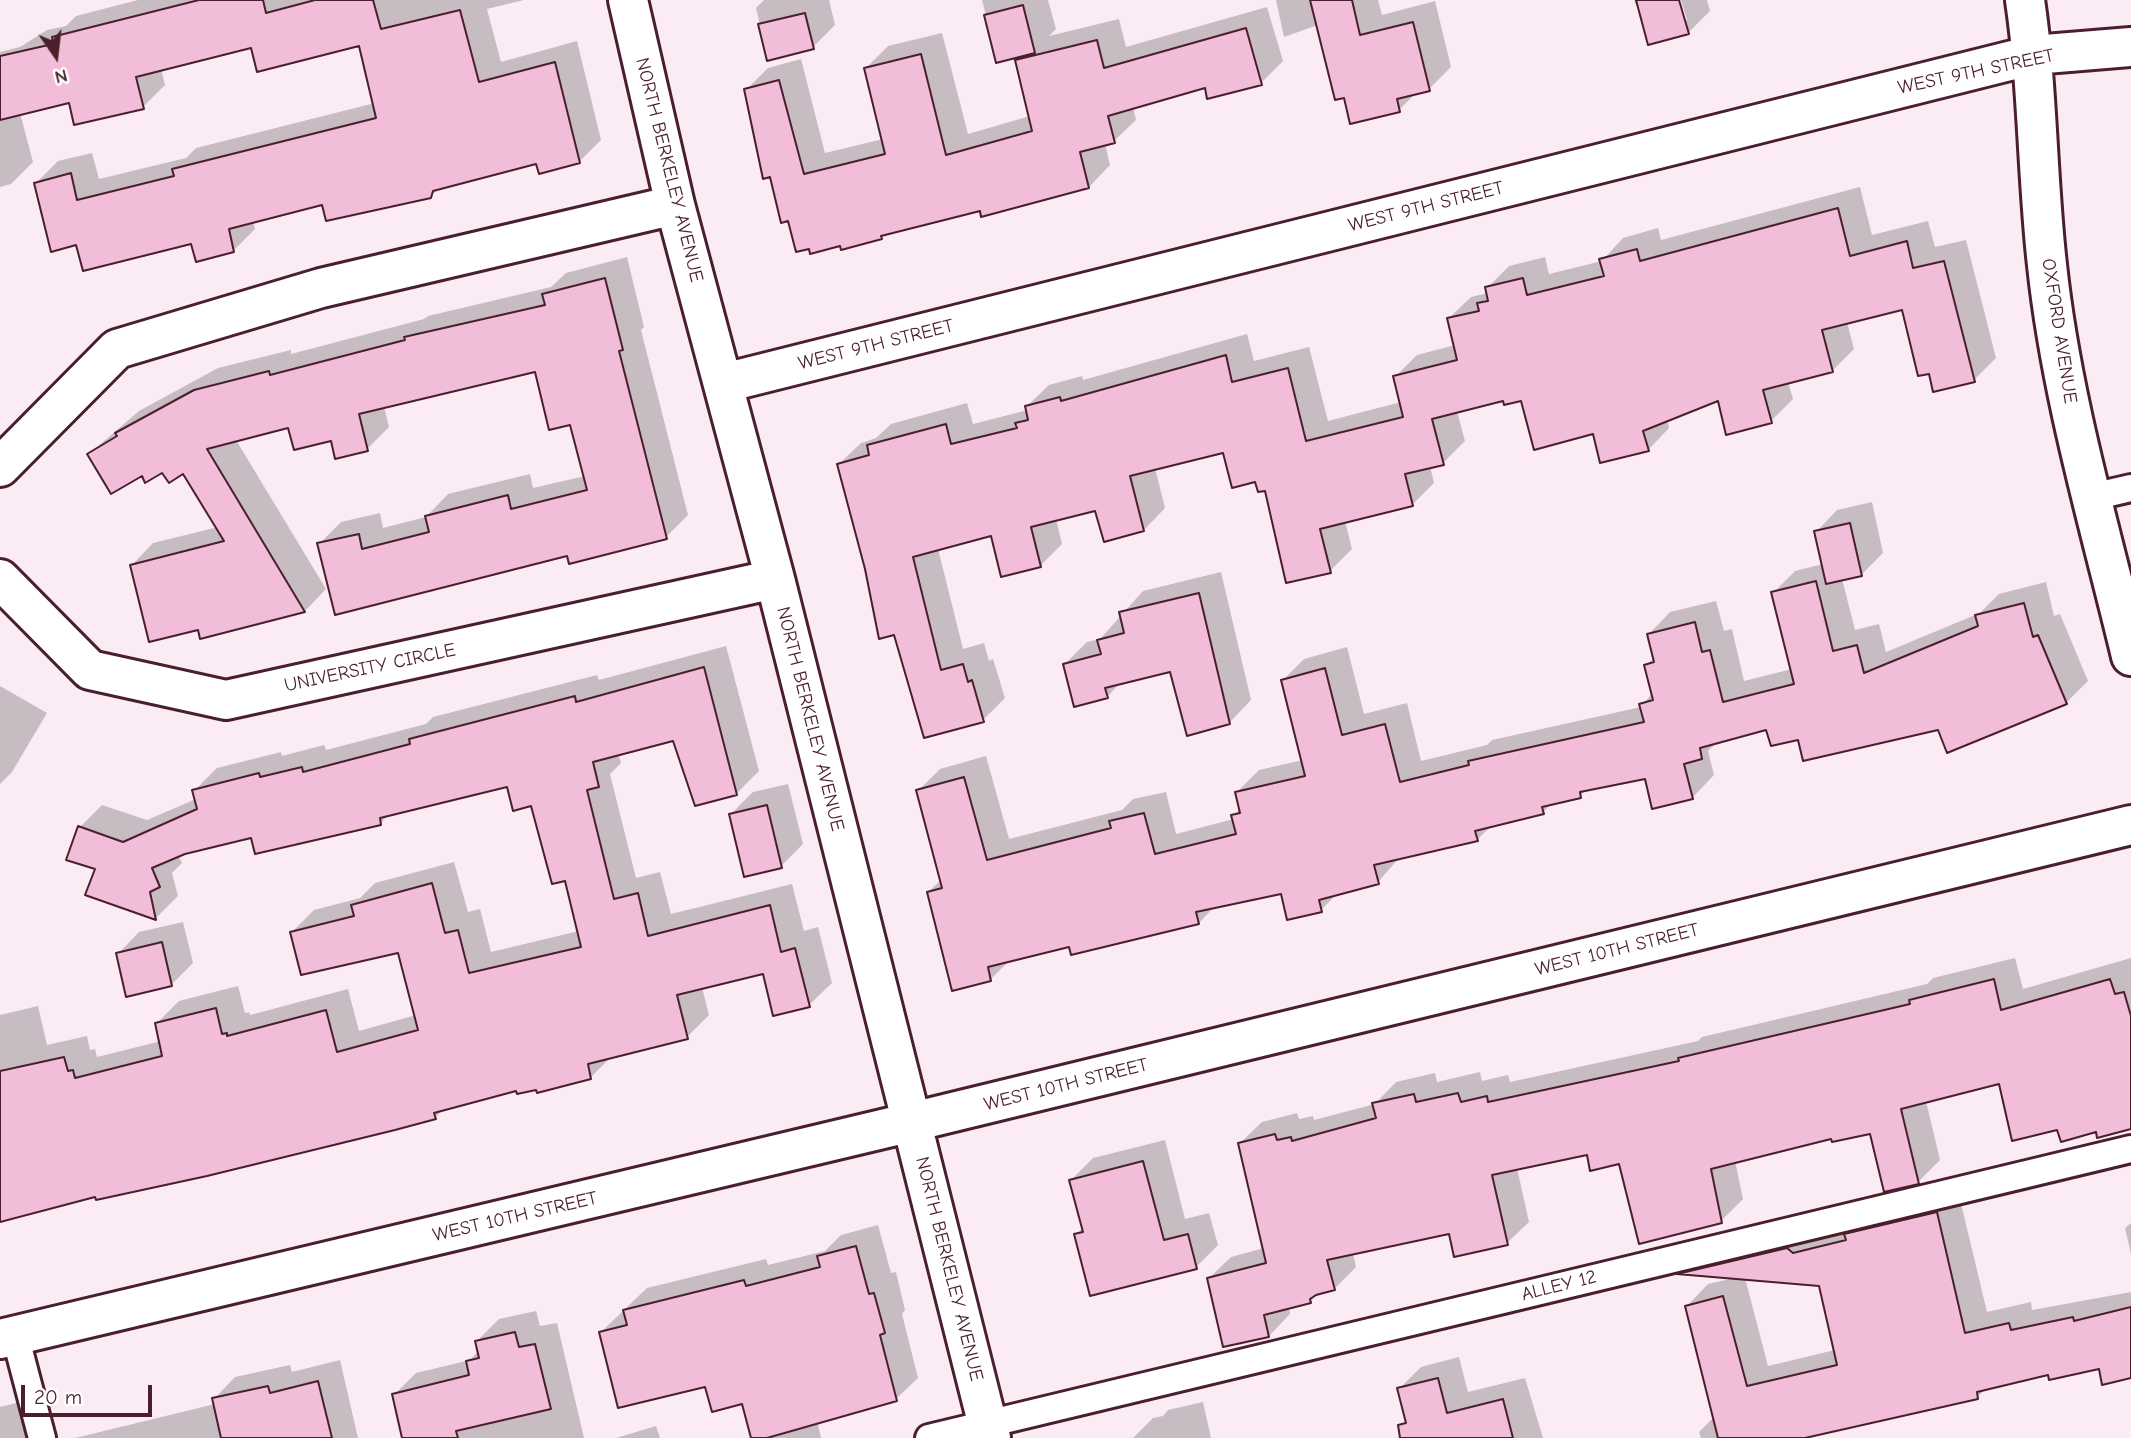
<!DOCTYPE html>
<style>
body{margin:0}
#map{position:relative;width:2131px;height:1438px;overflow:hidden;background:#fbebf4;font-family:"Comic Neue",sans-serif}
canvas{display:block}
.north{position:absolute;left:21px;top:21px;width:70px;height:70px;-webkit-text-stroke:5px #fff;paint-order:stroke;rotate:166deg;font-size:19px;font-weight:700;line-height:28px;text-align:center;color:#4a1f2b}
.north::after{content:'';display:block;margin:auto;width:24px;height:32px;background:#4a1f2b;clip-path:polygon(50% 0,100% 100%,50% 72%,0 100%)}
.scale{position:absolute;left:21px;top:1385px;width:131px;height:32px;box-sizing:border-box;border:4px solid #4a1f2b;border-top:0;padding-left:9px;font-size:21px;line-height:24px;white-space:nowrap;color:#4a1f2b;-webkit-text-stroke:5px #fff;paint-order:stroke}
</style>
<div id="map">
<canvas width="2131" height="1438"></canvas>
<div class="north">N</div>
<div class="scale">20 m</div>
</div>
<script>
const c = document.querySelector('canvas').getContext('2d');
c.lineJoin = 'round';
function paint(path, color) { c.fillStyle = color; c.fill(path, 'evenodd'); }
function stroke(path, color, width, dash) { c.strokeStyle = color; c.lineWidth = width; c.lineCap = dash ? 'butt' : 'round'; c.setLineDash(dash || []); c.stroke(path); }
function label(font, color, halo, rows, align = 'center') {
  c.font = font + ' "Comic Neue",sans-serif'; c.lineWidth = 5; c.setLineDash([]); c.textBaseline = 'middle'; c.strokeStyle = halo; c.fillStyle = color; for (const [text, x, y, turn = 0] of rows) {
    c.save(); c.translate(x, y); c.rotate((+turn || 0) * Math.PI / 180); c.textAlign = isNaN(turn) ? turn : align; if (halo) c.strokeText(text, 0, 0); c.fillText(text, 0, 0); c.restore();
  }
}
paint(new Path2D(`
 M138 0H524L487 9 501 62 577 41 601 140 579 162H538L439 188 430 197 323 203 253 221 255 229 233 251 193 242 77 243 36 183 58 161 92 153 99 179 186 158 196 148 375 103 361 44 252 46 161 69 165 85 143 107 70 101 20 113 33 162 11 184 0 187V52L20 47 47 30 66 26 76 16Z
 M764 0H829L835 25 813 47 768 58 756 8Z
 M982 0H1048L1056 29 1049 36 1119 19 1126 47 1267 7 1283 61 1261 83 1206 86 1133 107 1136 120 1114 141 1105 144 1110 165 1089 187 981 209 886 233 881 238 842 248 746 90 768 68 801 59 825 153 883 139 866 68 888 46 942 33 968 134 1030 116 1016 61 1023 54 997 60Z
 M1276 0H1378L1382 15 1435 1 1451 67 1429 89 1417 92 1399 110 1345 96 1318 25 1284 37Z
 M1634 0H1678L1683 20H1687L1681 0H1707L1710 11 1688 33 1639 4 1636 5Z
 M1860 187 1872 235 1928 221 1935 247 1966 240 1996 358 1974 380 1930 372 1903 308 1847 322 1854 349 1832 371 1788 382 1793 399 1771 421 1719 399 1667 419 1669 428 1648 450 1594 432 1523 399H1505L1457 411 1465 441 1443 463 1430 466 1434 483 1412 505 1345 521 1352 549 1330 571 1266 488 1224 451 1155 468 1165 508 1144 530 1097 509 1056 519 1062 544 1040 566 992 534 938 549 963 649 984 643 989 661 993 659 1005 698 983 720 896 633 866 569 839 464 861 443 876 438 891 424 967 403 973 424 1028 410 1027 406 1049 385 1082 376 1083 380 1247 334 1254 361 1309 347 1328 421 1401 402 1395 377 1417 355 1455 345 1449 318 1471 297 1488 293 1487 288 1509 266 1545 257 1549 274 1602 261 1623 238 1658 228 1661 240Z
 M627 257 644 327 641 330 688 515 666 537 568 554 336 613 319 544 341 522 380 513 383 528 426 517 448 494 530 474 533 488 585 476 571 423 536 370 384 407 389 427 367 449 290 426 236 440 326 589 305 611 201 636 199 628 132 565 153 543 218 527 184 472 163 470 143 474 89 454 139 411 218 368 291 350V354L424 319 428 316 551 287 566 273Z
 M1872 502 1883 553 1861 575 1842 579 1855 630 1879 624 1886 652 1980 613 1999 594 2046 582 2054 616 2060 614 2088 681 2066 703 1939 728 1799 738 1768 728 1717 742 1708 751 1714 775 1693 797 1654 807 1646 776 1588 788 1580 796 1553 802 1543 812 1492 825 1477 840 1399 858 1378 882 1338 893 1321 910 1282 892 1215 906 1199 923 1070 945 1010 960 990 980 928 892 942 879 918 791 940 769 986 756 1009 839 1122 810 1133 799 1166 792 1176 834 1234 819 1233 816 1241 808 1237 792 1259 770 1303 760 1283 680 1304 659 1347 647 1364 714 1407 703 1421 761 1487 745 1492 740 1641 707 1653 692 1646 665 1655 657 1649 634 1670 612 1716 601 1724 631 1732 629 1744 681 1792 669 1773 593 1795 571 1823 564 1816 532 1837 510Z
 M1221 572 1251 700 1230 722 1171 670 1121 682 1107 697 1065 664 1087 642 1100 639 1143 591Z
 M726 646 759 771 736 794 675 739 618 753 621 763 610 774 636 878 660 872 671 914 792 884 804 931 818 927 832 983 809 1005 764 972 702 987 709 1015 687 1037 612 1056 590 1078 518 1089 444 1108 435 1118 97 1195 0 1220V1015L38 1006 47 1045 87 1036 90 1050 95 1049 97 1057 161 1041 157 1023 179 1001 238 986 245 1013 249 1012 250 1015 348 989 359 1031 416 1015 399 951 292 932 314 910 360 898 375 883 454 862 468 912 480 909 491 952 579 931 566 879 532 803 508 785 390 813 381 823 252 836 178 855 182 863 172 873 178 896 156 918 88 894 97 868 80 827 102 805 147 820 196 799 194 791 217 768 281 752 282 756 324 745 326 750 426 724 433 717 597 675 599 680Z
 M0 686 47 713 12 772 0 784Z
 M788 784 803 844 781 866 731 814 753 792Z
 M183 922 193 963 171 985 118 954 139 932Z
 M2015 958 2023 989 2131 958V1127L2058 1128 2000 1082 1926 1101 1940 1160 1918 1182 1871 1132 1832 1137 1735 1161 1743 1199 1721 1221 1620 1162 1588 1153 1517 1168 1529 1222 1507 1243 1451 1232 1353 1253 1356 1267 1334 1289 1317 1295 1310 1302 1289 1307 1290 1314 1269 1336 1209 1278 1231 1257 1264 1248 1240 1143 1262 1122 1297 1113 1299 1119 1313 1116 1314 1120 1375 1104 1396 1082 1435 1073 1437 1082 1480 1072 1482 1081 1508 1075 1510 1082 1698 1041 1702 1037 1927 984 1933 978Z
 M1165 1140 1185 1219 1209 1213 1218 1245 1196 1267 1076 1235 1083 1227 1071 1180 1093 1158Z
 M1958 1191 1987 1312 2031 1302 2032 1310 2131 1292V1376L2100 1367 2049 1373 1987 1388 1977 1397 1799 1438H1701L1699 1432 1714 1417 1687 1306 1708 1284 1734 1278 1681 1273 1701 1253ZM1745 1278 1820 1284 1835 1350 1768 1366Z
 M2131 1223V1254L2125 1228Z
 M878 1225 891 1273 896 1272 905 1310 902 1314 918 1378 896 1399 817 1420 821 1438H752L743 1402 601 1332 647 1288 766 1259 768 1265 825 1251 841 1235Z
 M536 1311 540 1326 557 1323 584 1438H402L404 1437 394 1395 416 1373 470 1360 479 1350 477 1341 499 1319Z
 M1459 1357 1468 1392 1525 1378 1543 1438H1442L1399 1389 1421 1367Z
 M340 1360 358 1438H75L215 1404 214 1399 235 1377 290 1365 292 1372Z
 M37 1398 47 1438H0V1407Z
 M1203 1402 1211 1438H1133L1153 1418 1163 1416 1168 1410Z
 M656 1426 660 1438H616Z`), '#0003');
const building = new Path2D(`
 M199 0H263L266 13 315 0H373L381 29 460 10 479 82 555 62 580 163 539 174 536 164 433 191 431 198 326 221 322 205 229 229 234 252 196 262 191 244 83 271 76 245 51 252 34 183 71 173 77 200 174 176 172 169 376 118 359 46 257 72 251 48 136 77 144 109 74 125 69 103 0 120V56L53 44 52 37Z
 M1310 0H1352L1360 35 1413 22 1430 91 1397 99 1400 112 1350 124 1344 98 1335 100Z
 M1636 0H1679L1689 34 1648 45Z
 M1023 5 1035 53 996 63 984 15Z
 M805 13 814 49 767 61 758 24Z
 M1246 28 1262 85 1207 99 1205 88 1108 116 1115 143 1080 152 1089 188 981 217 980 211 881 236 882 239 841 250 840 246 810 254 809 249 796 252 788 221 781 223 770 177 763 179 744 89 779 80 804 174 885 154 864 68 921 54 946 155 1032 131 1015 60 1097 40 1104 68Z
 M1838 208 1850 256 1907 241 1913 268 1944 261 1975 382 1933 392 1929 374 1918 376 1902 310 1822 330 1833 372 1763 390 1772 423 1726 435 1718 401 1643 431 1649 451 1600 463 1593 434 1534 450 1521 401 1504 405 1503 401 1432 419 1444 465 1405 474 1413 506 1320 529 1331 573 1286 583 1265 491 1258 492 1255 482 1232 488 1223 453 1130 476 1144 531 1104 542 1095 511 1031 527 1041 567 1001 577 991 536 913 557 941 670 963 664 968 682 972 680 984 722 924 738 894 635 879 639 865 569 837 464 869 455 867 445 946 424 951 444 1017 428 1015 423 1028 420 1025 406 1060 397 1061 401 1226 355 1232 382 1288 368 1306 441 1403 417 1393 376 1457 360 1447 318 1479 311 1477 303 1488 301 1485 287 1523 278 1527 295 1604 276 1599 259 1637 249 1640 261Z
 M605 278 623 350 619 351 667 539 569 564 567 556 335 615 317 543 359 534 362 549 429 532 425 516 508 495 511 509 587 490 570 425 549 430 535 372 359 414 368 451 335 459 331 441 294 450 288 428 207 449 305 612 200 639 198 630 149 642 130 565 224 541 183 474 169 483 162 473 145 483 142 476 111 494 87 454 117 436 115 433 194 390 269 371 270 375 405 340 404 337 545 305 542 294Z
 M1850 523 1862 576 1826 584 1814 531Z
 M1816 581 1833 651 1857 645 1864 673 1978 626 1975 615 2024 603 2033 637 2038 635 2067 704 1947 753 1938 730 1803 761 1798 740 1771 746 1766 730 1700 748 1702 759 1684 764 1693 799 1652 809 1645 779 1580 792 1581 798 1542 807 1544 814 1475 831 1478 841 1374 865 1379 884 1319 900 1322 912 1287 920 1281 894 1196 912 1199 924 1071 955 1069 947 988 967 991 981 952 991 927 892 942 888 916 790 964 777 987 860 1111 828 1109 821 1144 813 1155 854 1236 834 1231 815 1240 813 1235 792 1305 776 1281 680 1325 668 1342 735 1385 724 1400 782 1469 765 1468 761 1644 722 1639 704 1653 700 1644 665 1654 662 1647 634 1695 622 1702 652 1710 650 1723 702 1794 684 1771 592Z
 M1199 593 1230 724 1187 736 1170 672 1105 688 1108 698 1074 707 1063 664 1101 654 1097 640 1124 633 1119 612Z
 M704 667 737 795 695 806 673 741 593 762 599 787 587 790 614 899 638 893 648 936 770 905 781 952 795 948 810 1007 773 1016 763 974 677 995 688 1039 588 1064 591 1079 537 1093 536 1090 517 1094 516 1091 434 1113 436 1119 395 1130 207 1176 96 1200 95 1197 0 1222V1071L64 1057 68 1071 73 1070 75 1078 162 1056 155 1023 216 1008 222 1034 227 1033V1036L326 1010 337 1052 418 1030 398 953 301 975 290 932 354 916 351 905 432 883 445 933 458 930 469 973 581 947 565 881 552 884 531 806 513 811 507 787 380 818 381 825 255 854 251 838 185 854 152 868 160 887 150 892 156 920 85 895 95 869 66 860 78 826 123 842 197 809 192 790 259 773 260 777 302 767 303 772 410 744 409 739 575 696 576 702Z
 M767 805 782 868 744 877 729 814Z
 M162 942 172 986 126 997 116 953Z
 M1994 979 2001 1010 2110 979 2115 994 2124 992 2131 1016V1129L2097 1138 2096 1132 2061 1142 2057 1130 2012 1141 1999 1084 1901 1109 1919 1184 1884 1192 1870 1134 1832 1142 1831 1139 1711 1169 1722 1223 1639 1244 1619 1164 1590 1171 1587 1155 1492 1175 1508 1245 1454 1257 1449 1234 1327 1260 1335 1290 1316 1295 1310 1299 1311 1303 1264 1315 1269 1337 1223 1347 1207 1278 1266 1263 1238 1143 1275 1134 1277 1140 1291 1137 1292 1141 1376 1118 1372 1103 1414 1094 1416 1102 1458 1093 1461 1102 1487 1096 1488 1102 1679 1061 1678 1058 1910 1004 1909 1000Z
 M1143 1161 1164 1240 1188 1234 1197 1269 1090 1296 1074 1234 1083 1232 1069 1180Z
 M1937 1212 1965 1333 2009 1323 2011 1330 2073 1317 2074 1321 2131 1307V1378L2102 1385 2099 1369 2049 1380 2048 1375 1977 1392 1978 1399 1805 1438H1718L1685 1306 1723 1296 1747 1386 1837 1365 1819 1286 1677 1274 1787 1248 1793 1253 1846 1240 1844 1234Z
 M856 1246 869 1294 874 1293 885 1333 880 1335 897 1401 767 1438H751L742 1404 712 1412 705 1387 618 1408 599 1332 627 1325 623 1310 744 1280 746 1286 820 1267 817 1256Z
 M515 1332 519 1347 535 1344 551 1409 456 1431 458 1438H402L392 1394 469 1375 466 1361 479 1358 475 1341Z
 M1438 1378 1447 1413 1503 1399 1513 1438H1400L1398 1425 1406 1423 1397 1388Z
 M318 1381 332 1438H221L212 1398 268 1386 270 1393Z`);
paint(building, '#f1bdd9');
stroke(building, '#4a1f2b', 2);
const service = new Path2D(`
 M2092 497 2131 488
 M15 1335 42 1438
 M929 1438 2131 1149`);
const minor = new Path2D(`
 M628 0 675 205 775 579 991 1438
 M2025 0C2038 88 2037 177 2047 265 2061 397 2100 527 2131 656
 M724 383 2033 55 2131 47
 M0 467 117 349 321 288 675 205
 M0 579 90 670 226 700 775 579
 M0 1339 912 1122 2131 825`);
stroke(service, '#4a1f2b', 32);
stroke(minor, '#4a1f2b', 44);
stroke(service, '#fff', 26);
stroke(minor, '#fff', 38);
label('19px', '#4a1f2b', '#fff', [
 ["WEST 9TH STREET",1976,72,-12],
 ["NORTH BERKELEY AVENUE",669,170,76],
 ["WEST 9TH STREET",1426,207,-14],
 ["OXFORD AVENUE",2059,331,81],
 ["WEST 9TH STREET",876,345,-14],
 ["UNIVERSITY CIRCLE",370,668,-12],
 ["NORTH BERKELEY AVENUE",810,719,76],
 ["WEST 10TH STREET",1617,950,-14],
 ["WEST 10TH STREET",1066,1085,-14],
 ["WEST 10TH STREET",515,1217,-13],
 ["NORTH BERKELEY AVENUE",949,1269,76],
 ["ALLEY 12",1559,1286,-14]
]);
</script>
